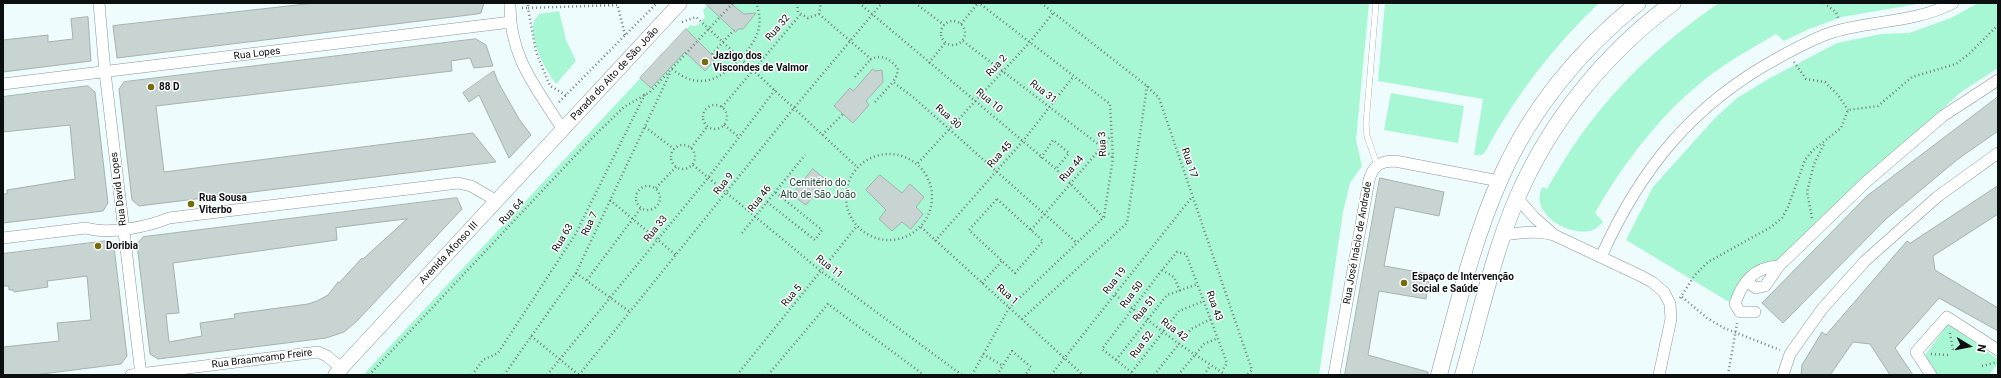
<!DOCTYPE html>
<meta charset="utf-8">
<style>
body{margin:0}
#map{position:relative;width:2001px;height:378px;overflow:hidden;background:#effcfd;font-family:Roboto,sans-serif}
canvas{display:block}
.frame{position:absolute;inset:0;border:4px solid #0b0f10;pointer-events:none}
.north{position:absolute;left:1949px;top:326px;width:40px;height:40px;-webkit-text-stroke:3px #fff;paint-order:stroke;rotate:100deg;font-size:11px;font-weight:700;line-height:16px;text-align:center;color:#0b0f10}
.north::after{content:'';display:block;margin:auto;width:14px;height:18px;background:#0b0f10;clip-path:polygon(50% 0,100% 100%,50% 72%,0 100%)}
</style>
<div id="map">
<canvas width="2001" height="378"></canvas>
<div class="frame"></div>
<div class="north">N</div>
</div>
<script>
const c = document.querySelector('canvas').getContext('2d');
c.lineJoin = 'round';
function paint(path, color) { c.fillStyle = color; c.fill(path, 'evenodd'); }
function stroke(path, color, width, dash) { c.strokeStyle = color; c.lineWidth = width; c.lineCap = dash ? 'butt' : 'round'; c.setLineDash(dash || []); c.stroke(path); }
function label(font, color, halo, rows, align = 'center') {
  c.font = font + ' Roboto,sans-serif'; c.lineWidth = 3; c.setLineDash([]); c.textBaseline = 'middle'; c.strokeStyle = halo; c.fillStyle = color; for (const [text, x, y, turn = 0] of rows) {
    c.save(); c.translate(x, y); c.rotate((+turn || 0) * Math.PI / 180); c.textAlign = isNaN(turn) ? turn : align; if (halo) c.strokeText(text, 0, 0); c.fillText(text, 0, 0); c.restore();
  }
}
paint(new Path2D(`
 M710 3H1369L1356 140 1362 166 1350 183 1343 212 1319 375H363L690 25 695 26 699 24 705 17 703 10Z
 M1385 3H1599C1553 47 1515 96 1485 152L1482 155H1474L1483 99 1378 81Z
 M1719 3H1923L1842 17 1809 29 1784 41 1776 34C1763 42 1750 49 1737 57 1676 94 1630 152 1595 213L1603 222C1599 226 1595 230 1590 231 1569 236 1529 214 1542 187L1547 189C1592 108 1644 55 1719 3Z
 M1978 3H1998V68L1961 92 1777 261 1757 267 1737 286 1729 302 1626 240 1653 187 1714 119 1737 98 1770 78 1837 43 1881 34 1909 33 1951 18Z
 M559 11 566 40 576 61 556 84C544 68 532 45 533 25 533 21 537 17 539 14Z
 M1391 93 1464 106 1458 143 1384 130Z
 M1948 324 1998 359V363L1989 375H1937L1925 355Z`), '#a8f7d4');
const building = new Path2D(`
 M315 3H484L481 13 477 14 117 58 113 26Z
 M705 3H730L744 14 756 13 743 29H738L736 32Z
 M88 17 91 61 3 72V40L48 35V42L73 39 71 19Z
 M686 29 713 56 711 58 714 61 705 71 685 52 651 88 640 78Z
 M476 39 486 45 493 66 474 68 470 58 451 61 452 71 156 106 164 172 473 133 496 162 139 206 132 200 119 89 124 82Z
 M873 69 875 71 882 70 883 82 866 101 869 105 853 123 834 106 850 88 853 91Z
 M494 71 498 82 519 119 531 135 509 158 479 95 469 102 463 93Z
 M88 86 95 92 108 203 103 211 3 223V194H7V190L75 179 70 125 3 132V97Z
 M1998 97V131L1958 159 1886 219 1783 323 1762 303 1867 196Z
 M813 169 826 180 806 205 792 195Z
 M880 175 902 193 910 184 924 197 916 207 923 214 911 229 902 222 892 231 879 219 886 210 866 190Z
 M1380 178 1444 192 1439 216 1395 207 1384 266 1430 274 1426 299 1379 291 1368 355 1428 372V375H1345Z
 M1998 186V214L1933 256 1935 270 1998 308V331L1939 298 1895 348 1913 375H1890L1870 344 1853 342 1830 375H1801L1802 365 1822 332 1826 335 1907 241 1910 243Z
 M457 198 462 209 356 322 344 332 326 338 158 359 150 354 137 244 143 237ZM407 219 363 259 362 258 339 283 338 282 328 295 317 301 308 304 234 314 235 318 200 323 202 336 169 342 166 314 179 313 173 263 337 240 336 228Z
 M106 241 114 247 127 356 121 364 34 375H3V347L59 341 57 323 91 320 87 276 47 281 48 287 14 292 13 290H9V286H3V254Z`);
paint(building, '#c8d4d2');
stroke(building, '#a5b1af', 1);
const service = new Path2D(`
 M1376 3 1366 124 1367 136 1377 165`);
const minor = new Path2D(`
 M99 3 105 72 141 375
 M510 3C509 57 536 87 563 130
 M3 84 511 22
 M1517 198 1535 218 1552 233
 M1503 235C1520 233 1537 230 1554 235L1641 276 1652 282 1664 292 1670 304 1671 319 1659 375
 M3 238 86 228C109 235 147 227 169 218L458 183 471 186 497 201
 M1601 257C1640 169 1693 104 1778 58 1796 48 1814 38 1833 32 1874 20 1914 23 1953 3
 M1747 282 1756 288 1765 286 1779 266
 M1755 312H1740L1735 304C1742 282 1754 267 1779 266L1866 182 1943 116 1998 80
 M131 375 318 352 327 356 341 368
 M1334 375 1369 180C1373 166 1380 161 1395 161L1499 181
 M1783 375 1790 354 1822 309 1865 261 1937 197 1998 153
 M1931 375 1916 352 1947 317 1998 350`);
const tertiary = new Path2D(`
 M335 375 680 3`);
const secondary = new Path2D(`
 M1439 375C1457 308 1473 239 1502 175 1532 108 1581 49 1638 3
 M1463 375C1480 316 1493 254 1517 198 1550 121 1606 52 1673 3`);
stroke(service, '#8a9597', 6);
stroke(minor, '#8a9597', 12);
stroke(tertiary, '#8a9597', 15);
stroke(secondary, '#8a9597', 17);
stroke(new Path2D(`
 M617 3 625 35
 M797 3 798 12 808 18 819 14 821 3
 M859 3 1056 169 1103 217
 M915 3 944 25
 M1041 3 1147 86 1159 98 1252 370 1247 375
 M1824 3 1836 12 1838 18
 M522 8H528V3
 M819 14 871 59C883 54 889 59 898 68L897 75 893 82 913 97 1077 243
 M941 33a12 12 0 1 1 24 0a12 12 0 1 1-24 0Z
 M682 22 696 17 857 167
 M961 24 978 3
 M963 41 1102 147 1112 157
 M712 54 734 30
 M1794 62 1806 79 1825 82 1838 95 1848 110
 M929 63 945 43
 M672 69C699 91 720 80 741 58 756 41 765 26 756 3
 M855 77 871 59
 M566 95 550 86 536 52 528 8 617 5
 M559 102 657 3
 M875 102 893 82
 M703 117a12 12 0 1 1 24 0a12 12 0 1 1-24 0Z
 M722 107 800 15
 M724 125 739 137
 M645 127 674 149
 M822 135 843 114
 M671 157a12 12 0 1 1 24 0a12 12 0 1 1-24 0Z
 M691 148 707 127
 M846 197a43 43 0 1 1 86 0a43 43 0 1 1-86 0Z
 M1041 158 1053 140 1069 153 1056 169
 M918 163 1030 42 1053 13
 M693 165 822 272 962 375
 M636 198a12 12 0 1 1 24 0a12 12 0 1 1-24 0Z
 M656 188 676 167
 M997 199 1043 241 1015 273 969 230Z
 M610 200 676 255
 M767 202 815 240 822 230 775 192
 M1812 218 1807 192 1814 164 1825 142
 M921 227 1083 375
 M1031 230 1111 136
 M742 233 805 155
 M935 241 1023 141 1073 77
 M1162 270 1174 277 1180 291
 M576 273 630 312
 M587 280 641 208
 M982 283 1002 261
 M1115 295 1179 344 1226 375
 M1682 297 1707 318 1724 328 1780 350
 M1680 298 1695 275 1708 262 1771 227 1782 218 1788 207 1805 160 1812 151 1841 128 1848 110 1878 106 1912 77 1956 64 1969 54 1998 25
 M1022 319 1127 223 1147 86
 M1950 333 1953 350
 M531 336 579 375
 M983 354 1003 366
 M1931 354 1948 355
 M1116 360 1167 295 1198 284
 M1982 366 1997 362
 M1132 372 1179 311 1204 301
 M369 375 590 140 624 107 650 92 733 3
 M472 375 483 360 498 353 575 235 645 94
 M504 375 576 273 671 71
 M547 375 708 178 775 90
 M579 375 794 108 882 3
 M737 375 857 226
 M768 375 828 304 924 375
 M972 375 1009 308 1104 217 1113 158 1110 104 979 3
 M997 375 1012 351 1031 367 1025 375
 M1051 375 1192 197
 M1135 375 1102 349 1162 270 1177 252 1186 254 1227 363 1222 371
 M1154 375 1191 329 1211 319
 M1178 375 1204 344 1218 338
 M1204 375 1210 366
 M1728 375 1737 323`), '#737b7c', 2.5, [1, 3]);
stroke(service, '#fff', 5.5);
stroke(minor, '#fff', 11);
stroke(tertiary, '#fff', 14);
stroke(secondary, '#fff', 16);
for (const [x, y, r, color] of [
 [705,62,4,"#736d0b"],
 [151,87,4,"#736d0b"],
 [191,204,4,"#736d0b"],
 [98,246,4,"#736d0b"],
 [1404,283,4,"#736d0b"]
]) { const dot = new Path2D(); dot.arc(x, y, r, 0, 2 * Math.PI); c.fillStyle = color; c.fill(dot); stroke(dot, '#fff', 1.5); }
label('10px', '#0b0f10', '#fff', [
 ["Rua 32",778,28,-49],
 ["Rua Lopes",257,54,-7],
 ["Rua 2",997,66,-47],
 ["Parada do Alto de São João",615,74,-47],
 ["Rua 31",1043,92,38],
 ["Rua 10",989,101,40],
 ["Rua 30",948,117,42],
 ["Rua 3",1103,144,-92],
 ["Rua 45",1000,155,-48],
 ["Rua 17",1189,163,72],
 ["Rua 44",1072,169,-49],
 ["Rua 9",724,184,-51],
 ["Rua David Lopes",119,189,-97],
 ["Rua 46",760,199,-52],
 ["Rua 64",512,212,-47],
 ["Rua 7",590,224,-65],
 ["Rua 33",656,229,-51],
 ["Rua 63",563,238,-59],
 ["Rua José Inácio de Andrade",1358,243,-80],
 ["Avenida Afonso III",449,253,-47],
 ["Rua 11",829,267,38],
 ["Rua 19",1115,281,-52],
 ["Rua 1",1007,295,42],
 ["Rua 50",1132,295,-53],
 ["Rua 5",792,296,-50],
 ["Rua 43",1214,306,70],
 ["Rua 51",1145,309,-51],
 ["Rua 42",1174,330,37],
 ["Rua 52",1142,345,-53],
 ["Rua Braamcamp Freire",262,359,-7]
]);
label('bold 10px', '#0b0f10', '#fff', [
 ["Jazigo dos",713,56],
 ["Viscondes de Valmor",713,68],
 ["88 D",159,87],
 ["Rua Sousa",199,198],
 ["Viterbo",199,210],
 ["Doribia",106,246],
 ["Espaço de Intervenção",1412,277],
 ["Social e Saúde",1412,289]
], 'left');
label('10px', '#194131', '#fff', [
 ["Cemitério do",818,183],
 ["Alto de São João",818,195]
]);
</script>
